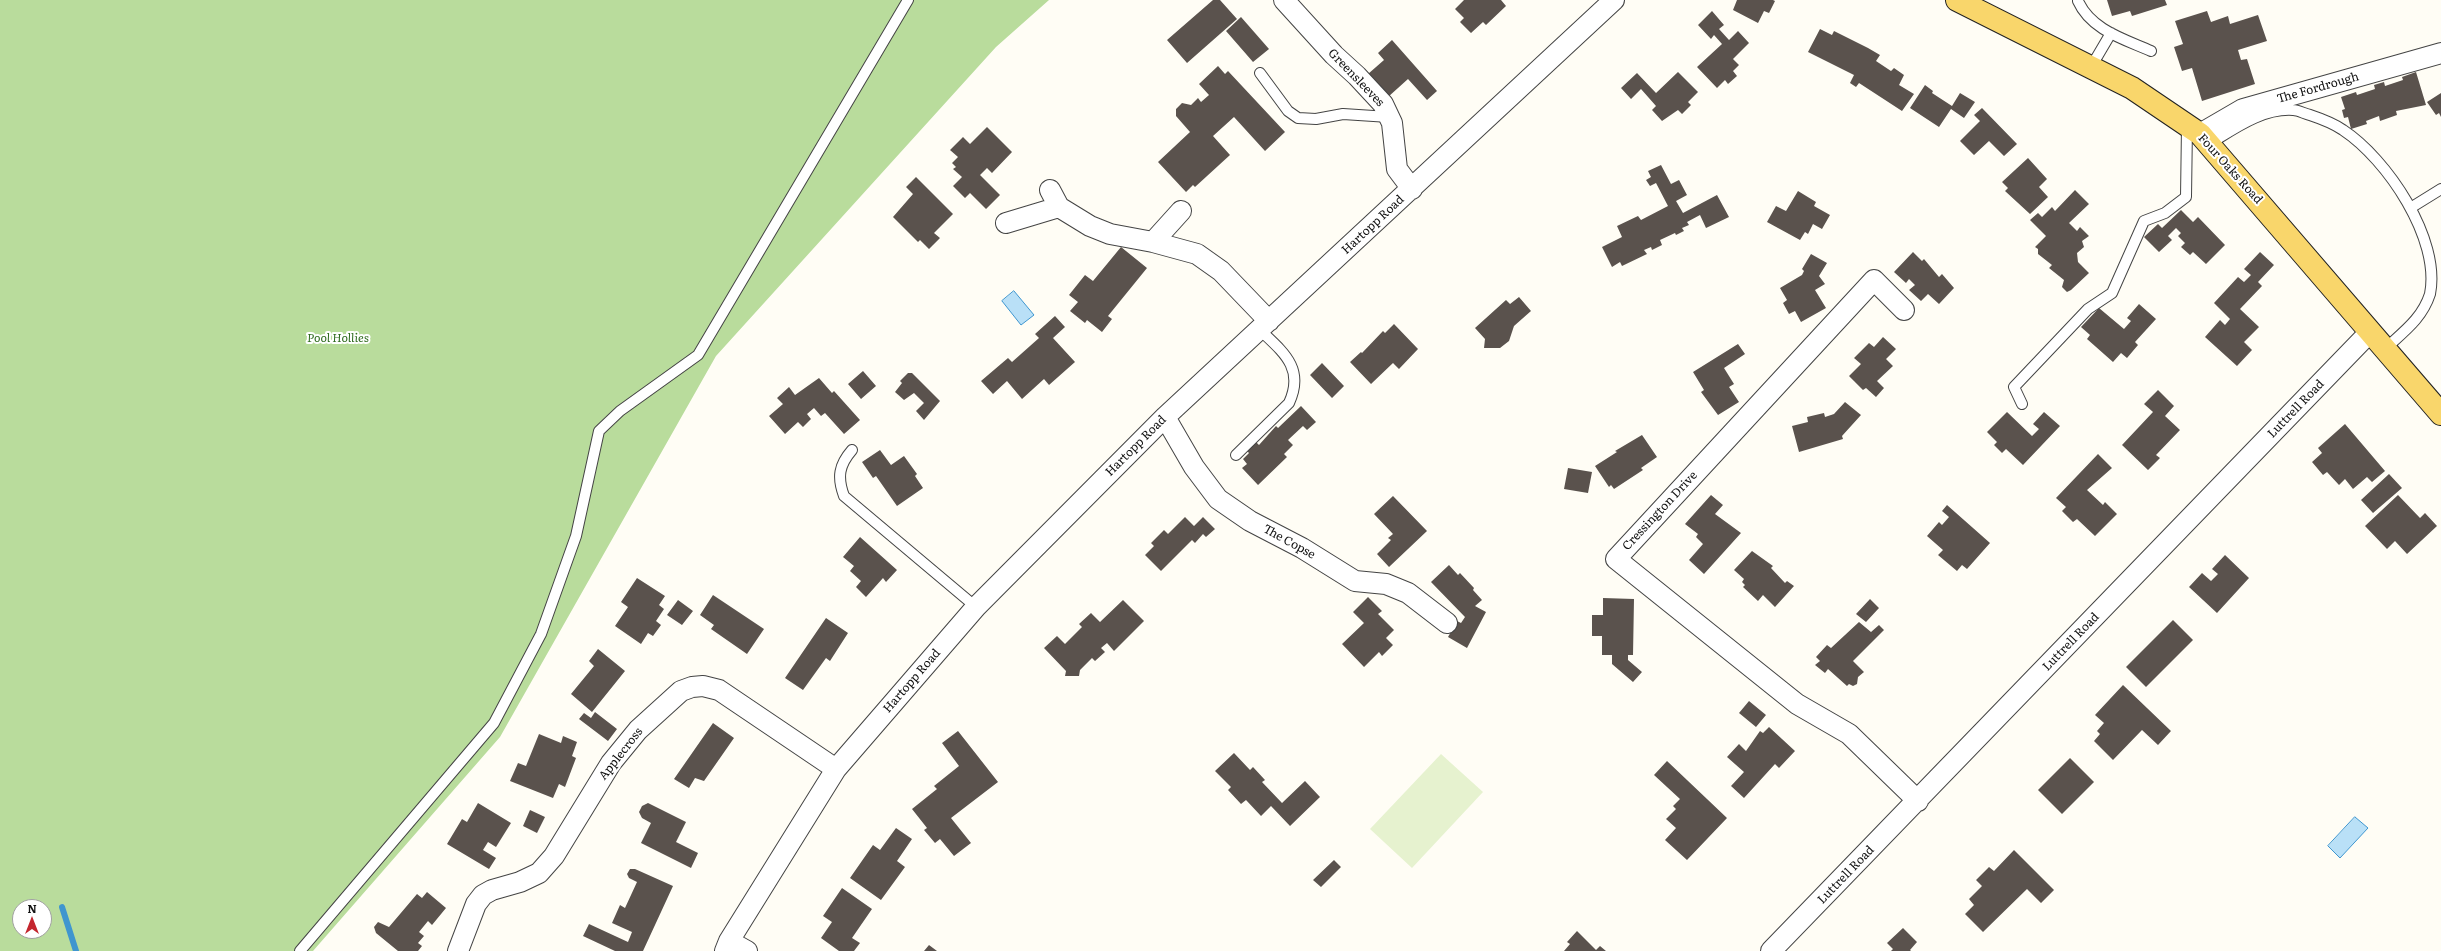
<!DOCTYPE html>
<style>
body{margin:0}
#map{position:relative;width:2441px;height:951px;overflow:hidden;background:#fffdf5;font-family:Literata,serif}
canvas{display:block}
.north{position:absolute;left:12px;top:899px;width:40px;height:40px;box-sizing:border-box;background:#fff;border:1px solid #a0a0a0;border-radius:50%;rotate:0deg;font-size:11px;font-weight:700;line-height:16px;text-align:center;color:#111}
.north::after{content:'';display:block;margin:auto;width:14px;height:18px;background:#c4262e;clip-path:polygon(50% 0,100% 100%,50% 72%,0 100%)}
</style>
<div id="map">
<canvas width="2441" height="951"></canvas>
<div class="north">N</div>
</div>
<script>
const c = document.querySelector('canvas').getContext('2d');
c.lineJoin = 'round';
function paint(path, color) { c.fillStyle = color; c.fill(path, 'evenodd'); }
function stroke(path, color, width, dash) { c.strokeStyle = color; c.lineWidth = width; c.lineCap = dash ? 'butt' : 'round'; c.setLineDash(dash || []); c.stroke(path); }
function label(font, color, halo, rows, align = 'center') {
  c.font = font + ' Literata,serif'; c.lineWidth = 4; c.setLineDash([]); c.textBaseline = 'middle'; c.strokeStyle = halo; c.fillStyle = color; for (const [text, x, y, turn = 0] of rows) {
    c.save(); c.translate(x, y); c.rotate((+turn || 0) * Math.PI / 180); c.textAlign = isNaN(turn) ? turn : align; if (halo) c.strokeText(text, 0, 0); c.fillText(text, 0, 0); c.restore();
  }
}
paint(new Path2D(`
 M0 0H1049L996 47 716 356 500 737 313 951H0ZM20 907H44V931H20Z`), '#b9dc9c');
paint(new Path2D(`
 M1441 754 1483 792 1412 868 1370 829Z`), '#e6f2cf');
const water = new Path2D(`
 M1014 291 1034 315 1021 325 1002 301Z
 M2355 817 2368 828 2340 858 2328 846Z`);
paint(water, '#b9e0f7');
stroke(water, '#3f96cf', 1);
stroke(new Path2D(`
 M62 907 76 951`), '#3f96cf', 6);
paint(new Path2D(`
 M1213 0H1220L1237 19 1187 63 1167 40Z
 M1464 0H1501L1506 6 1486 25 1483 22 1471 33 1460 22 1464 18 1455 9Z
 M1737 0H1773L1775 1 1769 13 1764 11 1758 23 1733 10Z
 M2107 0H2165L2167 5 2132 16 2130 11 2112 16Z
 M1712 11 1724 25 1719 29 1729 40 1738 31 1749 43 1733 59 1739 65 1733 71 1737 76 1728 84 1725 80 1717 88 1697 67 1722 44 1714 35 1711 39 1698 25Z
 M2207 11 2211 22 2228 16 2230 24 2258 15 2267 41 2238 50 2241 60 2247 59 2255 84 2202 101 2192 68 2182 71 2174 47 2183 44 2175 21Z
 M1241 17 1269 49 1253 62 1226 31Z
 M1820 29 1832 35 1834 31 1868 48 1880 55 1876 61 1891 71 1894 68 1904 75 1899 85 1914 94 1902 111 1859 83 1856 87 1850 83 1854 75 1808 52Z
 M1392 40 1437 91 1427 100 1408 79 1388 97 1368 74 1384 60 1378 53Z
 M1218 66 1225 74 1228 71 1285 132 1265 151 1234 117 1213 136 1230 155 1195 187 1193 185 1186 192 1158 162 1190 132 1176 116V109L1182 103 1191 105 1198 98 1201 102 1209 95 1199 84Z
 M1678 72 1698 92 1688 102 1691 105 1682 114 1678 110 1662 121 1652 110 1656 106 1641 89 1631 99 1621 88 1637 73 1656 93Z
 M2416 72 2426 105 2396 111 2397 115 2380 121 2379 116 2366 121 2367 124 2351 129 2348 117 2344 118 2342 110 2345 109 2341 97 2356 92 2357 95 2375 89 2374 85 2384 82 2385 86 2403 80 2402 77Z
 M1925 85 1933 91 1932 93 1952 106 1960 93 1975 102 1964 118 1951 109 1939 127 1910 108Z
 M2441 93V117L2439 113 2436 115 2427 102Z
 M1982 108 2017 144 2004 156 1989 141 1974 155 1960 141 1980 121 1974 115Z
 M987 127 1012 152 992 173 987 168 980 175 1000 195 986 209 970 193 965 198 953 186 962 177 953 169 956 167 952 163 958 157 950 150 963 137 970 144Z
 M2028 158 2047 179 2039 187 2048 197 2030 214 2005 191 2008 188 2002 182Z
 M1661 165 1671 184 1679 180 1687 195 1676 201 1683 213 1717 195 1729 217 1706 228 1700 215 1687 222 1689 225 1682 228 1684 231 1676 235 1675 233 1660 240 1662 245 1652 250 1651 247 1644 250 1647 254 1622 266 1620 262 1612 267 1602 247 1622 237 1617 226 1638 216 1641 220 1668 206 1656 183 1650 186 1646 180 1651 177 1648 171Z
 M916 177 953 214 934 233 940 238 929 249 920 240 918 242 893 217 913 194 906 187Z
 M2075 190 2089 204 2069 223 2077 231 2080 227 2089 236 2082 241 2084 247 2077 253 2078 262 2089 273 2071 290 2067 292 2062 287 2064 280 2049 268 2052 265 2038 254V249L2035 247 2046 236 2030 220 2038 213 2042 217 2052 207 2055 211Z
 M1798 191 1816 202 1814 206 1830 215 1822 229 1813 224 1808 234 1805 232 1800 240 1767 222 1776 206 1786 211Z
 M2181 210 2193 222 2198 217 2225 245 2206 264 2193 252 2190 255 2181 247 2185 243 2178 236 2181 233 2176 228 2168 236 2172 240 2159 252 2144 237 2158 224 2162 228Z
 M1121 247 1147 268 1108 316 1112 319 1102 332 1087 320 1085 323 1070 311 1078 302 1069 295 1085 275 1093 281Z
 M1913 252 1922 261 1924 259 1939 277 1942 274 1954 288 1939 304 1928 294 1921 301 1909 290 1915 285 1909 279 1906 283 1894 272Z
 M2260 252 2274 265 2258 282 2262 286 2240 309 2259 327 2244 342 2252 350 2237 366 2205 337 2220 320 2225 325 2230 319 2214 303 2238 277 2244 282 2251 275 2244 269Z
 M1811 254 1827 263 1819 276 1825 284 1815 290 1826 308 1801 322 1795 311 1789 314 1783 303 1787 300 1780 288 1802 275 1804 271 1802 269Z
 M1519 297 1531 311 1514 326 1509 341 1500 348H1484L1485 339 1475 328 1506 300 1510 304Z
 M2139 304 2156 319 2135 342 2138 345 2127 358 2121 353 2113 362 2087 339 2090 335 2081 327 2099 308 2124 329 2131 321 2127 318Z
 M1055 316 1065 327 1053 338 1075 362 1049 385 1044 379 1022 399 1007 381 993 394 981 381 1008 358 1012 362 1039 338 1035 334Z
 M1394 324 1418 349 1399 369 1393 363 1371 384 1350 362 1361 352 1362 353 1383 331 1385 333Z
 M1883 337 1896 349 1886 359 1893 366 1877 381 1884 388 1876 397 1866 388 1863 390 1849 376 1861 364 1854 358 1869 343 1874 347Z
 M1738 344 1745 354 1724 368 1734 384 1729 387 1739 402 1718 415 1701 392 1704 390 1693 372Z
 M1322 363 1344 386 1332 398 1310 375Z
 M863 371 876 386 861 399 848 384Z
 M908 373H912L940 401 924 420 916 411 924 403 914 393 904 400 895 392 902 383 900 381Z
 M819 378 832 393 834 391 860 420 844 434 825 413 821 416 814 408 807 414 811 419 803 427 798 422 785 434 769 416 783 404 777 398 789 387 795 395Z
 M2158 390 2174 406 2165 416 2180 430 2156 455 2160 458 2148 470 2122 445 2153 412 2144 404Z
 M1845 402 1861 415 1842 436 1843 439 1799 452 1792 426 1808 422 1807 417 1824 413 1825 417 1834 414Z
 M1301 406 1316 422 1307 430 1303 426 1288 440 1293 445 1284 454 1287 457 1258 485 1242 468 1247 464 1243 459 1249 453 1247 451 1256 442 1259 445 1276 426 1278 428Z
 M2007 412 2032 436 2039 429 2033 424 2044 412 2060 426 2023 465 2006 449 2002 453 1994 445 1997 442 1987 432Z
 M2345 424 2385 471 2372 482 2367 477 2353 489 2345 479 2339 485 2327 472 2323 475 2312 462 2322 453 2318 448Z
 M1642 435 1657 457 1641 468 1643 470 1614 489 1611 485 1609 487 1595 466 1617 452 1615 451Z
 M880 450 891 465 904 456 917 474 915 476 923 488 897 506 876 476 873 478 862 462Z
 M2098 454 2112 468 2087 490 2103 505 2105 502 2117 514 2095 536 2077 519 2073 522 2062 511 2066 507 2056 498Z
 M1568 468 1592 472 1588 493 1564 489Z
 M2389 474 2402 488 2373 513 2361 500Z
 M1711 495 1723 505 1715 514 1741 533 1704 574 1689 560 1703 544 1696 537 1698 534 1685 524Z
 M2398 495 2420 518 2425 513 2437 526 2407 554 2395 541 2387 549 2365 526Z
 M1393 496 1427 531 1389 567 1377 554 1391 540 1388 538 1393 534 1374 514Z
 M1947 505 1990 543 1967 569 1962 565 1957 571 1938 555 1943 550 1927 536 1939 522 1942 525 1949 517 1942 511Z
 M1185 517 1194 526 1203 517 1215 529 1206 537 1203 534 1195 543 1192 540 1161 571 1145 555 1154 546 1151 543 1164 530 1168 534Z
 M860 537 897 570 886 582 883 578 866 597 856 587 861 581 850 571 854 566 843 557Z
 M1752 551 1773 566 1771 568 1785 583 1787 581 1794 586 1775 607 1763 595 1758 601 1743 587 1745 585 1742 582 1744 579 1734 570Z
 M2225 555 2249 578 2217 613 2189 587 2202 573 2211 581 2218 574 2212 569Z
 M1449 565 1458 575 1460 573 1474 588 1473 590 1482 600 1475 606 1486 612 1467 648 1448 637 1457 621 1461 623 1465 617 1431 582Z
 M637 578 665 596 659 605 664 609 656 621 661 625 653 636 648 633 641 644 615 626 628 607 621 602Z
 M713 595 764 629 747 654 711 629 714 625 700 615Z
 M1368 597 1382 611 1378 614 1394 630 1386 638 1393 645 1382 656 1379 652 1364 667 1342 644 1364 623 1353 612Z
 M1603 598 1634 599 1633 655H1628V660L1642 672 1633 682 1612 664V655H1602V636H1592V615H1603Z
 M1870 599 1879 608 1866 622 1856 614Z
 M678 600 693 611 682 625 667 615Z
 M1123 600 1144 621 1114 651 1107 643 1101 648 1105 652 1095 661 1092 658 1080 670 1079 676H1065L1066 671 1044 648 1057 636 1065 644 1082 627 1079 624 1091 613 1100 622Z
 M826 618 848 633 830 661 826 658 803 690 785 678Z
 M2173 620 2193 640 2146 687 2126 667Z
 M1859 622 1871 632 1879 625 1884 630 1853 661 1864 672 1858 677 1857 684 1853 686 1849 684 1847 686 1828 669 1825 673 1815 665 1820 661 1816 657 1827 645 1831 648Z
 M598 649 625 671 592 712 571 694 594 666 589 661Z
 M2123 685 2171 731 2158 745 2142 730 2113 760 2094 741 2100 734 2097 731 2104 723 2095 715Z
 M1749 701 1766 715 1756 727 1739 713Z
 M595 712 617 729 608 741 579 719 584 713 591 718Z
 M713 723 734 738 704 781 695 778 689 788 674 779Z
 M1769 727 1795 751 1779 768 1775 764 1744 798 1731 786 1744 772 1727 757 1739 744 1746 751 1760 731 1763 733Z
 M958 731 998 782 951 818 971 843 954 856 940 839 935 843 924 830 927 828 912 809 937 789 934 786 959 766 942 743Z
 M539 734 561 743 563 736 577 742 572 756 576 758 565 787 559 784 553 798 510 781 518 763 526 766Z
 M1234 753 1250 770 1253 767 1265 780 1262 782 1282 803 1305 781 1320 797 1290 826 1271 806 1261 816 1246 800 1241 804 1228 790 1231 787 1215 771Z
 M2070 758 2094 782 2062 814 2038 790Z
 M1667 761 1727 818 1687 860 1665 840 1676 828 1666 819 1676 809 1673 806 1680 799 1654 775Z
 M478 803 511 823 496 847 488 842 483 850 496 858 489 869 447 844 462 819 467 822Z
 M648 803 686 822 676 842 698 853 691 868 641 843 651 823 642 818 639 812 642 806Z
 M530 810 545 817 537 833 523 826Z
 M896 828 912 839 897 861 905 867 881 900 850 878 873 845 880 850Z
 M2014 850 2054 890 2041 903 2027 889 1983 932 1965 914 1974 905 1969 899 1982 886 1976 880 1989 867 1994 871Z
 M1334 860 1341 867 1321 887 1313 880Z
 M630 869H635L673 886 643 951H615L583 936 589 924 628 942 632 932 612 923 620 905 625 908 637 882 629 878 627 874Z
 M842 888 872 909 852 938 860 943 854 951H839L821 938 832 922 823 916Z
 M427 892 446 908 432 925 428 921 419 932 424 936 418 943 422 946 418 951H398L376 933 374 927 378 922 389 927 417 894 422 898Z
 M1903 928 1917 942 1910 950 1911 951H1891L1893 949 1887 943Z
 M1577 931 1596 950 1600 946 1606 951H1564L1570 944 1567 942Z
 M929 945 937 951H924Z`), '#5a524d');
const service = new Path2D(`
 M2078 1C2091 30 2124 39 2151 51
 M2091 67 2111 33
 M1260 73 1288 111 1298 118 1316 119 1343 114 1389 117
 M2209 144C2234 129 2262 108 2293 110 2298 110 2305 114 2310 115 2322 119 2333 123 2343 130 2387 159 2441 239 2430 294 2422 319 2403 332 2385 349
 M2412 207 2441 189
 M2022 404 2014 387 2088 309 2112 293 2144 221 2165 213 2186 197 2187 126
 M852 450C839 465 837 477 844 496L976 607
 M1236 455 1289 403C1305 368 1283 352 1260 330
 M300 951 494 723 541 634 576 536 599 431 620 411 698 355 908 0`);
const minor = new Path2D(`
 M1284 0 1334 55 1357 76 1383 104 1392 123 1397 169 1412 189
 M2200 134 2243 109 2441 53
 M1050 190 1059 207 1090 226 1110 234 1153 242 1197 254 1221 271 1269 321
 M1006 223 1059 207
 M1153 242 1181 211
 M1904 310 1874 280 1616 559 1797 704 1849 734 1918 801
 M1165 417 1194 467 1218 499 1250 521 1302 548 1355 581 1386 584 1408 593 1447 623
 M729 941 747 951
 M458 951 476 904 483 895 492 890 520 882 539 873 554 856 611 763 638 730 681 691 692 687 703 686 719 690 836 769
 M725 951 729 941 836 769 976 607 1165 417 1614 0
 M1771 951 2370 332`);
const primary = new Path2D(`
 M1957 0 2132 88 2200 134 2441 414`);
stroke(service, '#444', 12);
stroke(minor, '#444', 22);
stroke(primary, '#222', 24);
stroke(service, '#fff', 10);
stroke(minor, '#fff', 20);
stroke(primary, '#f9d66b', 22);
label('12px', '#111', '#fff', [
 ["Greensleeves",1356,78,46],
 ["The Fordrough",2318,88,-16],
 ["Four Oaks Road",2230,169,48],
 ["Hartopp Road",1373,225,-43],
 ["Luttrell Road",2296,409,-46],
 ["Hartopp Road",1136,446,-45],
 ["Cressington Drive",1660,511,-47],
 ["The Copse",1289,542,29],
 ["Luttrell Road",2071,642,-46],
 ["Hartopp Road",912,681,-49],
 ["Applecross",621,754,-52],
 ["Luttrell Road",1846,875,-46]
]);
label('italic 12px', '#2f6b1f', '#fff', [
 ["Pool Hollies",338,338]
]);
</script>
